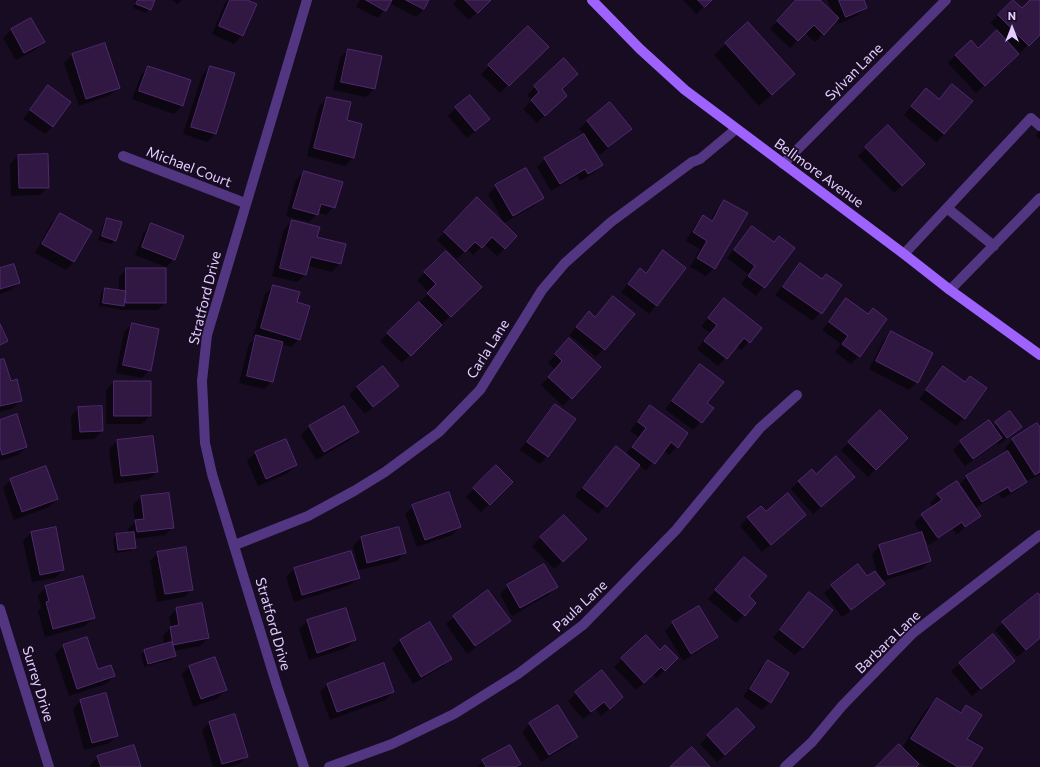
<!DOCTYPE html>
<style>
body{margin:0}
#map{position:relative;width:1040px;height:767px;overflow:hidden;background:#170c21;font-family:Commissioner,sans-serif}
canvas{display:block}
.north{position:absolute;left:992px;top:8px;width:40px;height:40px;-webkit-text-stroke:3px #170c21;paint-order:stroke;rotate:0deg;font-size:11px;font-weight:700;line-height:16px;text-align:center;color:#e4ccff}
.north::after{content:'';display:block;margin:auto;width:14px;height:18px;background:#e4ccff;clip-path:polygon(50% 0,100% 100%,50% 72%,0 100%)}
</style>
<div id="map">
<canvas width="1040" height="767"></canvas>
<div class="north">N</div>
</div>
<script>
const c = document.querySelector('canvas').getContext('2d');
c.lineJoin = 'round';
function paint(path, color) { c.fillStyle = color; c.fill(path, 'evenodd'); }
function stroke(path, color, width, dash) { c.strokeStyle = color; c.lineWidth = width; c.lineCap = dash ? 'butt' : 'round'; c.setLineDash(dash || []); c.stroke(path); }
function label(font, color, halo, rows, align = 'center') {
  c.font = font + ' Commissioner,sans-serif'; c.lineWidth = 3.5; c.setLineDash([]); c.textBaseline = 'middle'; c.strokeStyle = halo; c.fillStyle = color; for (const [text, x, y, turn = 0] of rows) {
    c.save(); c.translate(x, y); c.rotate((+turn || 0) * Math.PI / 180); c.textAlign = isNaN(turn) ? turn : align; if (halo) c.strokeText(text, 0, 0); c.fillText(text, 0, 0); c.restore();
  }
}
paint(new Path2D(`
 M136 0H154L146 13 133 8Z
 M172 0H182L178 4Z
 M228 0H244L255 5 242 36 234 44 212 34 225 3Z
 M360 0H428L424 9 416 17 389 3 378 18 356 7Z
 M457 0H489L469 20 453 4Z
 M683 0H710L696 14Z
 M797 0H818L834 14 827 0H863L866 7 858 15 838 24 836 20 815 42 805 33 790 48 770 29Z
 M1031 0H1040V33L1020 53 1010 43V62L976 93 948 63 956 55 978 49 998 30 990 23 1013 1 1022 9Z
 M31 19 43 42 35 50 16 60 3 38 11 30Z
 M748 23 782 85 759 106 714 55Z
 M528 27 548 47 500 93 481 74Z
 M348 50 374 89 366 97 333 90 340 58Z
 M72 55 118 87 110 95 79 106 64 63Z
 M149 67 182 106 174 114 132 99 141 75Z
 M210 67 233 74 215 134 207 142 183 134 202 75Z
 M48 87 53 126 45 134 23 119Z
 M535 87 561 89 558 103 537 123 523 109 532 100 527 95Z
 M926 90 944 134 936 142 904 115Z
 M327 98 345 121 361 125 353 158 345 166 307 156 319 106Z
 M456 108 489 119 467 138 448 116Z
 M587 121 630 129 600 155 587 141 601 165 594 173 580 181 577 176 551 191 537 167 545 159 585 135 579 129Z
 M888 127 916 172 894 193 858 156Z
 M1040 131V140L1035 135Z
 M47 155 48 187 40 195 11 196 10 164 18 156Z
 M526 169 542 198 534 206 504 223 488 194 496 186Z
 M304 172 334 207 326 215 318 213 309 222 286 216 296 180Z
 M725 201 714 268 706 276 690 267 700 249 686 241 695 225 703 217 710 221 717 209Z
 M469 207 516 236 497 256 484 244 473 255 467 249 457 259 437 240Z
 M60 214 74 262 66 270 35 253 52 222Z
 M108 219 115 240 111 244 98 240 104 222Z
 M292 221 316 238 345 245 340 264 332 272 308 266 305 275 297 282 272 276 284 229Z
 M152 224 174 259 166 267 135 255 144 232Z
 M752 227 773 243 794 248 756 296 741 284 748 274 727 258Z
 M446 252 480 287 402 363 380 341 429 293 417 280Z
 M663 252 685 269 649 314 621 292 640 270 645 273Z
 M800 264 821 279 826 275 841 286 813 321 775 295Z
 M0 269 19 283 11 290 0 294Z
 M127 269 165 303 158 310H119V309L99 306 101 293 105 289 119 291V277Z
 M273 286 296 303 299 339 291 347 281 344 272 381 264 389 239 383 249 344 256 337 253 336 265 294Z
 M613 297 634 314 596 357 569 335 581 321 595 317Z
 M847 300 859 356 851 364 835 352 841 344 822 330Z
 M717 308 760 328 741 350 736 346 718 366 697 349 710 333 701 326Z
 M132 324 150 370 142 378 116 373 124 332Z
 M891 333 917 382 909 390 869 369 883 341Z
 M562 347 600 367 563 406 541 385 555 370 548 363Z
 M0 361 10 382 21 400 13 408 0 412Z
 M701 366 706 403 712 408 693 430 665 409Z
 M943 368 964 418 956 426 919 399Z
 M114 382 150 416 142 424H106V390Z
 M398 386 365 414 349 395 357 387Z
 M555 405 547 456 540 464 520 450 547 413Z
 M343 407 358 432 350 440 316 460 301 435 309 427Z
 M650 407 677 447 669 455 663 450 646 471 639 465 598 514 575 496 616 447 625 455 639 437 630 431Z
 M79 408 102 431 94 439 72 440 71 416Z
 M880 412 907 438 868 477 841 450Z
 M1010 413 1020 427 999 445 997 443 965 466 953 450 961 442 993 427Z
 M0 421 26 447 18 455 0 461Z
 M1037 424 1040 429V475L1026 481 1017 490 1002 499 999 494 975 508 980 516 957 534 953 529 929 545 922 534 930 561 922 569 882 581 884 584 876 592 842 617 824 593 832 586 878 576 872 554 880 546 921 533 914 523 933 507 930 503 938 495 959 485 967 477 1008 453 1005 448 1012 440Z
 M285 440 296 465 288 473 258 486 247 461 255 453Z
 M117 441 157 472 149 479 114 484 109 449Z
 M496 466 512 482 481 512 466 497Z
 M816 475 845 485 813 514 791 489 799 481Z
 M11 480 57 499 49 507 14 520 3 488Z
 M141 497 173 527 165 535 134 539 135 547 131 551 115 553 113 539 116 535 128 534V529L135 522 133 505Z
 M413 506 460 527 452 535 417 547 405 514Z
 M766 513 805 515 762 552 740 526 748 518Z
 M564 516 586 539 554 569 532 546Z
 M399 528 405 553 397 561 359 570 353 546 361 538Z
 M31 533 63 570 55 578 32 582 23 541Z
 M350 552 358 577 350 585 294 602 286 577 294 569Z
 M158 553 192 589 184 597 157 602 150 561Z
 M544 565 556 587 548 595 512 616 500 594 508 586Z
 M736 566 748 596 744 615 736 623 708 599Z
 M46 587 93 618 85 626 45 637 38 611 41 608 38 595Z
 M809 593 803 647 795 655 773 638Z
 M1040 597V638L1017 657 995 630 1003 623Z
 M698 608 716 637 708 645 683 661 665 631 673 623Z
 M177 609 208 638 200 646 173 651 175 656 171 660 144 667 141 654 145 651 164 645 163 636 171 627 169 617Z
 M454 617 509 621 467 654 446 624Z
 M307 621 355 640 347 648 309 660 299 629Z
 M430 624 450 659 442 667 413 684 392 649 400 641Z
 M993 636 1014 661 972 696 951 671Z
 M646 637 669 666 656 678 653 674 636 690 614 667Z
 M87 638 97 671 114 676 106 684 69 696 55 654 63 646Z
 M768 662 770 702 762 710 743 697 760 669Z
 M190 666 225 690 218 698 193 707 182 674Z
 M328 684 393 692 385 700 330 720 320 692Z
 M576 693 614 705 601 716 596 709 583 719 568 701Z
 M937 699 959 713 966 706V739L970 767H927L914 759 915 767H877L902 748 925 711Z
 M81 701 117 735 109 743 84 750 73 709Z
 M210 722 247 756 239 764 229 767H213L202 730Z
 M530 724 576 737 569 745 541 762 522 732Z
 M746 735 717 762 700 744 708 736Z
 M98 757 140 767H90V765Z
 M483 761 520 763 516 767H477Z`), '#0007');
const building = new Path2D(`
 M138 0H155L151 10 136 4Z
 M230 0H247L257 4 243 36 219 26Z
 M366 0H392L386 11Z
 M406 0H429L424 9Z
 M465 0H491L478 13Z
 M698 0H712L705 7Z
 M796 0H820L839 18 824 35 814 25 798 41 777 21Z
 M839 0H864L867 8 846 17Z
 M1013 0 1022 8 1030 0H1040V35L1029 46 998 15Z
 M31 18 45 42 24 53 11 29Z
 M748 22 795 74 772 95 725 43Z
 M528 26 549 47 509 86 488 65Z
 M997 30 1019 54 985 86 955 55 971 40 978 48Z
 M105 43 120 88 86 99 72 54Z
 M348 49 382 56 375 89 341 82Z
 M564 58 578 74 562 89 567 96 545 116 531 100 539 92 534 86Z
 M148 66 191 80 183 106 139 91Z
 M210 66 235 73 216 134 191 127Z
 M952 84 973 101 944 134 911 106 926 88 939 99Z
 M48 85 71 102 53 127 30 110Z
 M470 95 490 119 475 131 455 107Z
 M327 97 351 102 347 120 362 124 354 158 314 148Z
 M610 102 632 129 608 147 587 121Z
 M888 125 925 164 902 186 865 147Z
 M584 134 603 165 588 174 585 169 560 184 544 158Z
 M48 154 49 188H19L18 155Z
 M526 168 544 198 513 216 495 185Z
 M304 171 343 182 335 208 321 204 318 215 293 208Z
 M477 197 517 236 505 249 492 237 482 248 475 242 465 252 444 232Z
 M724 200 748 213 715 269 697 258 707 241 693 232 703 215 712 221Z
 M60 213 92 231 74 262 42 244Z
 M107 218 122 222 116 241 102 236Z
 M292 220 320 227 317 237 346 244 341 264 311 257 306 275 280 268Z
 M151 223 184 236 175 260 142 247Z
 M752 226 774 242 779 236 795 248 765 288 748 276 755 266 734 250Z
 M663 250 686 268 657 306 628 284 640 268 646 273Z
 M446 251 482 287 451 317 427 293 436 284 424 272Z
 M800 263 822 279 826 274 842 285 822 314 783 287Z
 M14 264 20 283 0 289V268Z
 M126 268H166V303H126Z
 M273 285 300 292 297 302 310 306 300 340 261 328Z
 M105 288 126 291 124 306 103 303Z
 M613 296 635 314 605 350 576 327 589 311 595 317Z
 M724 298 762 328 750 343 744 338 727 359 704 341 717 325 708 318Z
 M846 298 868 314 873 308 887 319 860 357 842 344 848 336 829 322Z
 M419 302 442 325 411 356 387 333Z
 M132 323 159 329 151 371 123 365Z
 M0 324 8 341 0 345Z
 M891 331 933 353 918 383 876 361Z
 M256 335 283 342 273 382 247 376Z
 M569 338 601 367 572 399 548 377 562 361 555 354Z
 M4 359 11 381 17 379 22 401 0 406V360Z
 M700 364 724 382 707 403 714 408 702 423 672 401Z
 M383 366 399 386 373 407 357 387Z
 M943 366 965 382 970 376 987 388 965 419 926 390Z
 M114 381H151V416H114Z
 M555 404 576 419 548 457 527 442Z
 M650 405 688 433 678 448 671 442 655 464 632 447 646 428 638 422Z
 M102 406 103 431 80 432 78 407Z
 M344 406 359 432 324 452 309 426Z
 M880 410 908 438 876 470 848 442Z
 M1010 411 1022 427 1007 438 995 422Z
 M17 414 27 447 2 455 0 447V420Z
 M989 420 1002 438 973 459 960 441Z
 M1037 423 1040 427V472L1035 475 1012 439Z
 M153 436 158 472 121 476 117 440Z
 M286 439 297 465 266 479 255 452Z
 M616 446 640 465 607 507 583 488Z
 M1008 451 1027 482 1011 492 1008 487 982 502 966 476Z
 M836 456 855 477 821 507 798 481 812 469 816 474Z
 M496 465 513 482 490 505 473 488Z
 M46 466 58 499 22 512 10 479Z
 M957 481 981 516 965 527 962 522 938 538 921 514 942 500 937 494Z
 M449 492 461 527 425 540 412 505Z
 M169 493 174 528 137 532 135 520 144 519 141 496Z
 M788 493 806 515 771 545 747 517 761 506 766 511Z
 M564 515 587 539 563 562 540 537Z
 M56 527 64 570 40 575 31 532Z
 M399 527 406 553 367 563 361 537Z
 M134 532 136 548 118 550 116 534Z
 M922 532 931 561 888 575 879 545Z
 M186 547 193 590 165 594 157 552Z
 M351 551 360 578 302 595 294 568Z
 M744 557 767 576 749 596 756 603 745 616 715 590Z
 M544 564 558 587 520 608 507 585Z
 M858 564 867 576 875 571 885 584 851 610 831 585Z
 M83 576 95 618 53 629 46 602 49 601 45 586Z
 M488 590 511 621 475 646 453 616Z
 M809 592 833 610 803 648 780 630Z
 M1038 593 1040 595V638L1026 650 1002 622Z
 M202 603 209 638 173 645 170 627 179 625 176 608Z
 M699 606 718 637 691 654 672 622Z
 M346 608 356 640 317 653 307 620Z
 M430 622 452 659 421 677 400 640Z
 M993 634 1015 661 981 689 959 663Z
 M646 635 660 650 665 645 678 658 665 671 661 667 644 683 621 658Z
 M87 637 98 669 111 665 115 676 77 689 63 645Z
 M172 642 176 656 148 664 144 650Z
 M215 657 227 690 201 699 189 666Z
 M768 660 789 673 771 703 750 689Z
 M384 663 394 692 337 712 327 684Z
 M602 670 623 697 610 709 604 702 591 712 575 692Z
 M106 693 118 736 92 743 80 700Z
 M937 698 961 713 966 705 982 715 967 739 983 748 971 767H958L911 739Z
 M558 705 578 737 549 755 529 723Z
 M737 708 755 727 725 755 707 735Z
 M235 714 248 757 222 764 209 722Z
 M899 744 919 764 916 767H876Z
 M134 745 141 767H101L97 756Z
 M510 745 521 764 515 767H486L482 760Z
 M692 747 710 767H670Z`);
paint(building, '#301843');
stroke(building, '#50296f', 1);
stroke(new Path2D(`
 M947 208 994 246
 M904 254 1031 118 1040 126
 M950 290 1040 198`), '#533682', 10);
stroke(new Path2D(`
 M123 156 245 203
 M783 164 946 0
 M235 545 308 516 354 491 385 472 439 432 480 390 542 290 565 263 611 222 692 162 700 159 736 129
 M0 609 49 767
 M304 767 277 686 212 474 205 443 202 381 207 335 307 0
 M329 767 392 744 454 714 518 674 583 625 676 530 760 428 797 395
 M785 767 812 742 842 706 913 633 1040 535`), '#533682', 10);
stroke(new Path2D(`
 M592 0 640 49 685 90 904 254 950 290 1040 355`), '#9e63ff', 10);
label('14px', '#e4ccff', '#170c21', [
 ["Sylvan Lane",854,72,-45],
 ["Michael Court",189,167,21],
 ["Bellmore Avenue",819,173,36],
 ["Stratford Drive",205,298,-76],
 ["Carla Lane",488,349,-58],
 ["Paula Lane",580,606,-43],
 ["Stratford Drive",273,624,74],
 ["Barbara Lane",888,642,-44],
 ["Surrey Drive",38,684,73]
]);
</script>
